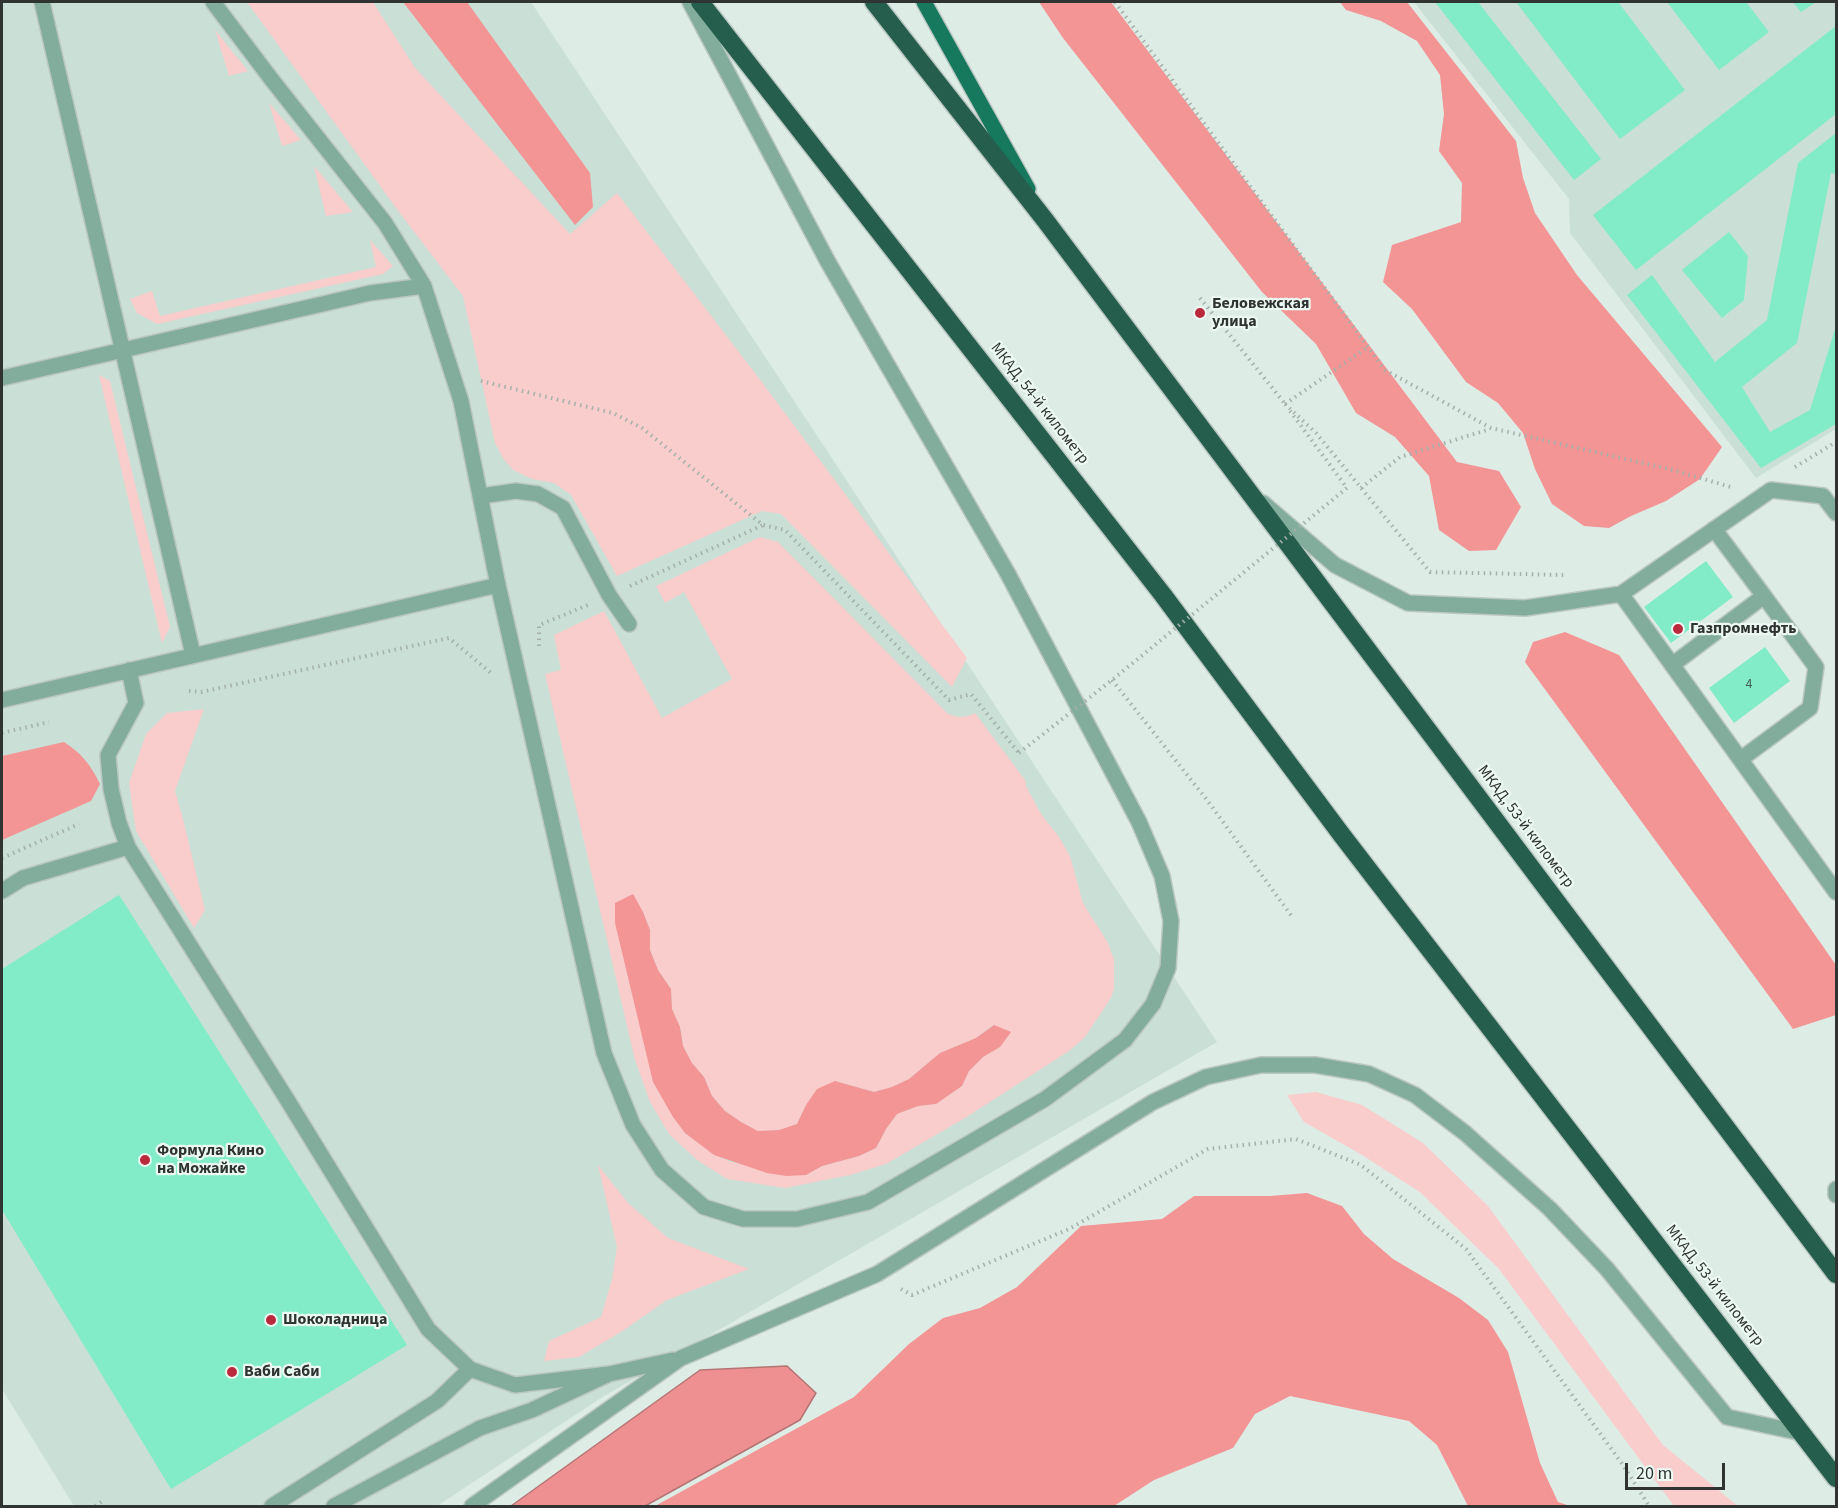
<!DOCTYPE html>
<meta charset="utf-8">
<style>
body{margin:0}
#map{position:relative;width:1838px;height:1508px;overflow:hidden;background:#deece6;font-family:"Source Sans 3",sans-serif}
canvas{display:block}
.frame{position:absolute;inset:0;border:3px solid #2f3432;pointer-events:none}
.scale{position:absolute;left:1625px;top:1463px;width:100px;height:27px;box-sizing:border-box;border:3px solid #2f3432;border-top:0;padding-left:8px;font-size:18px;line-height:21px;white-space:nowrap;color:#2f3432;-webkit-text-stroke:4px #ecf9f3;paint-order:stroke}
</style>
<div id="map">
<canvas width="1838" height="1508"></canvas>
<div class="frame"></div>
<div class="scale">20 m</div>
</div>
<script>
const c = document.querySelector('canvas').getContext('2d');
c.lineJoin = 'round';
function paint(path, color) { c.fillStyle = color; c.fill(path, 'evenodd'); }
function stroke(path, color, width, dash) { c.strokeStyle = color; c.lineWidth = width; c.lineCap = dash ? 'butt' : 'round'; c.setLineDash(dash || []); c.stroke(path); }
function label(font, color, halo, rows, align = 'center') {
  c.font = font + ' "Source Sans 3",sans-serif'; c.lineWidth = 4.5; c.setLineDash([]); c.textBaseline = 'middle'; c.strokeStyle = halo; c.fillStyle = color; for (const [text, x, y, turn = 0] of rows) {
    c.save(); c.translate(x, y); c.rotate((+turn || 0) * Math.PI / 180); c.textAlign = isNaN(turn) ? turn : align; if (halo) c.strokeText(text, 0, 0); c.fillText(text, 0, 0); c.restore();
  }
}
paint(new Path2D(`
 M2 2H531L1217 1042 601 1398 437 1506H74L2 1389Z
 M1414 2H1836V429L1756 478 1570 233 1569 199Z`), '#cadfd6');
paint(new Path2D(`
 M247 2H373L415 68 570 234 617 193 758 377 967 658 952 687 781 514 762 511 617 576 571 495 554 483 532 479 513 470 503 458 495 443 463 296 399 212Z
 M215 30 248 71 229 76Z
 M269 103 301 140 282 146Z
 M314 166 353 212 326 216Z
 M370 240 393 266 383 274 157 324 137 313 130 299 152 291 160 316 376 267Z
 M99 375 110 381 170 627 162 643Z
 M760 537 778 542 948 714C958 718 965 718 975 713L1025 780 1027 788 1041 814 1059 837 1070 856 1083 903 1108 943 1114 960V988L1111 998 1085 1037 1069 1051 965 1118 886 1164 850 1175 785 1188 727 1179 697 1160 669 1134 650 1102 635 1060 545 674 561 670 554 635 604 611 662 718 732 679 684 592 665 603 656 586ZM632 894 643 912 650 930V950L658 970 671 989 672 1009 680 1027 683 1046 692 1063 704 1077 712 1096 725 1111 741 1122 758 1131 779 1130 797 1124 806 1105 835 1081 874 1092 892 1087 909 1079 940 1053 976 1038 993 1025 1000 1047 983 1057 969 1071 962 1086 936 1104 918 1106 897 1114 886 1129 876 1148 859 1156 822 1166 806 1175 731 1162 715 1155 685 1133Z
 M204 709 175 791 182 815 205 910 194 928 136 831 129 783 146 734 167 713Z
 M1316 1092 1362 1105 1423 1143 1488 1206 1663 1445 1738 1506H1674L1499 1269 1421 1193 1362 1155 1304 1122 1287 1095Z
 M598 1165 628 1203 668 1238 749 1269 667 1300 621 1332 579 1357 544 1361 549 1341 601 1317 612 1279 617 1247Z`), '#f9cdcc');
paint(new Path2D(`
 M403 2H467L590 173 593 207 575 225Z
 M1039 2H1111L1457 462 1499 471 1521 507 1496 550 1469 551 1439 530 1429 476 1395 437 1356 413 1316 344 1262 292 1063 38Z
 M1340 2H1407L1516 141 1523 178 1535 213 1577 275 1722 447 1700 479 1666 501 1631 516 1609 528 1584 526 1552 504 1535 469 1523 433 1498 403 1466 382 1412 309 1383 282 1392 245 1461 222 1462 183 1439 151 1444 114 1440 75 1417 41 1381 21 1346 10Z
 M1565 632 1619 655 1836 965V1015L1793 1029 1525 662 1533 642Z
 M64 742C81 753 91 765 100 784L91 801 2 840V756Z
 M633 894 643 912 650 930V950L658 970 671 989 672 1009 680 1027 683 1046 692 1063 704 1077 712 1096 725 1111 741 1122 758 1131 779 1130 797 1124 806 1105 817 1089 835 1081 874 1092 892 1087 909 1079 940 1053 976 1038 994 1025 1011 1032 1000 1047 983 1057 969 1071 962 1086 936 1104 918 1106 897 1114 886 1129 876 1148 859 1156 822 1166 806 1175 786 1176 767 1173 714 1155 685 1133 673 1117 653 1082 615 923V903Z
 M1307 1193 1342 1206 1364 1234 1393 1259 1459 1298 1488 1320 1508 1352 1540 1463 1558 1502 1570 1506H1468L1437 1445 1409 1421 1290 1396 1255 1414 1233 1448 1154 1480 1114 1506H655L854 1397 909 1344 943 1318 980 1308 1017 1287 1081 1226 1162 1219 1194 1196H1270Z`), '#f39595');
const water = new Path2D(`
 M787 1366 816 1393 800 1420 645 1506H511L700 1370Z`);
paint(water, '#ee9091');
stroke(water, '#b57474', 1.5);
paint(new Path2D(`
 M1435 2H1478L1601 159 1574 180Z
 M1516 2H1618L1685 90 1620 139Z
 M1667 2H1746L1769 32 1719 70Z
 M1793 2H1816L1801 12Z
 M1836 26V114L1636 270 1593 215Z
 M1836 133V174L1831 173 1797 343 1742 387 1770 432 1810 410 1836 326V424L1761 468 1627 295 1652 275 1715 362 1767 320 1798 163Z
 M1729 232 1748 256 1744 300 1722 318 1682 270Z
 M1706 561 1733 597 1671 643 1644 607Z
 M1765 647 1790 681 1734 723 1709 688Z
 M119 895 407 1345 171 1489 2 1210V969Z`), '#81ecc7');
const lane = new Path2D(`
 M42 2 193 655
 M213 2 272 80 385 223 424 286 461 401 498 585 604 1053 633 1125 662 1170 704 1207 743 1219H797L868 1202 1045 1099 1125 1040 1153 1004 1168 968 1171 921 1162 876 1139 822 1008 574 828 262 690 2
 M2 378 370 293 424 286
 M481 496 516 491 538 494 563 508 609 595 629 624
 M1263 503 1335 565 1408 603 1525 608 1621 594 1771 490 1823 496 1836 513
 M1621 594 1836 892
 M1672 665 1764 596 1714 529
 M129 670 136 703 108 755 111 789 119 823 128 847 288 1101 428 1329 470 1369 515 1385 609 1374
 M2 700 498 585
 M1741 759 1810 708 1816 667 1764 596
 M2 891 23 878 128 847
 M1836 1189V1195
 M272 1506 437 1401 470 1369
 M334 1506 480 1428 532 1410 609 1374 673 1360
 M472 1506 681 1358 877 1274 1153 1102 1206 1077 1261 1065H1315L1369 1074 1415 1095 1465 1133 1550 1209 1607 1269 1727 1417 1802 1433`);
const primary = new Path2D(`
 M924 2 1028 189`);
const highway = new Path2D(`
 M700 2 1163 595 1341 834 1836 1478
 M874 2 1045 220 1836 1274`);
stroke(lane, '#bbc7c2', 18);
stroke(primary, '#bbc7c2', 18);
stroke(highway, '#bbc7c2', 21);
stroke(new Path2D(`
 M1115 2 1385 370 1491 428 1669 469 1731 487
 M1200 298 1286 405
 M481 381 613 413 642 428 763 525 785 530 949 700 971 694 1019 753
 M1285 404 1316 433 1430 572 1566 575
 M1285 404 1368 347
 M1290 411 1347 488
 M1795 467 1836 442
 M1361 488 1400 457 1490 429
 M630 586 763 525
 M539 646V625L588 605
 M1112 680 1207 800 1293 918
 M189 691 201 692 449 638 491 673
 M2 733 49 722
 M2 858 79 824
 M901 1289 912 1295 1069 1229 1208 1149 1296 1139 1361 1165 1466 1249 1623 1465 1649 1506
 M95 1506 104 1500`), '#a5b0ab', 4, [1.5, 4.5]);
stroke(lane, '#82ac9c', 15);
stroke(primary, '#16785d', 15);
stroke(highway, '#255e4c', 18);
stroke(new Path2D(`
 M1019 753 1112 680 1347 488`), '#a5b0ab', 4, [1.5, 4.5]);
for (const [x, y, r, color] of [
 [1200,313,6,"#bb2a3c"],
 [1678,629,6,"#bb2a3c"],
 [145,1160,6,"#bb2a3c"],
 [271,1320,6,"#bb2a3c"],
 [232,1372,6,"#bb2a3c"]
]) { const dot = new Path2D(); dot.arc(x, y, r, 0, 2 * Math.PI); c.fillStyle = color; c.fill(dot); stroke(dot, '#ecf9f3', 2); }
label('14px', '#446257', null, [
 ["4",1749,685]
]);
label('bold 16px', '#2f3432', '#ecf9f3', [
 ["Беловежская",1212,304],
 ["улица",1212,322],
 ["Газпромнефть",1690,629],
 ["Формула Кино",157,1151],
 ["на Можайке",157,1169],
 ["Шоколадница",283,1320],
 ["Ваби Саби",244,1372]
], 'left');
label('16px', '#2f3432', '#ecf9f3', [
 ["МКАД, 54-й километр",1039,404,52],
 ["МКАД, 53-й километр",1525,827,53],
 ["МКАД, 53-й километр",1714,1286,52]
]);
</script>
